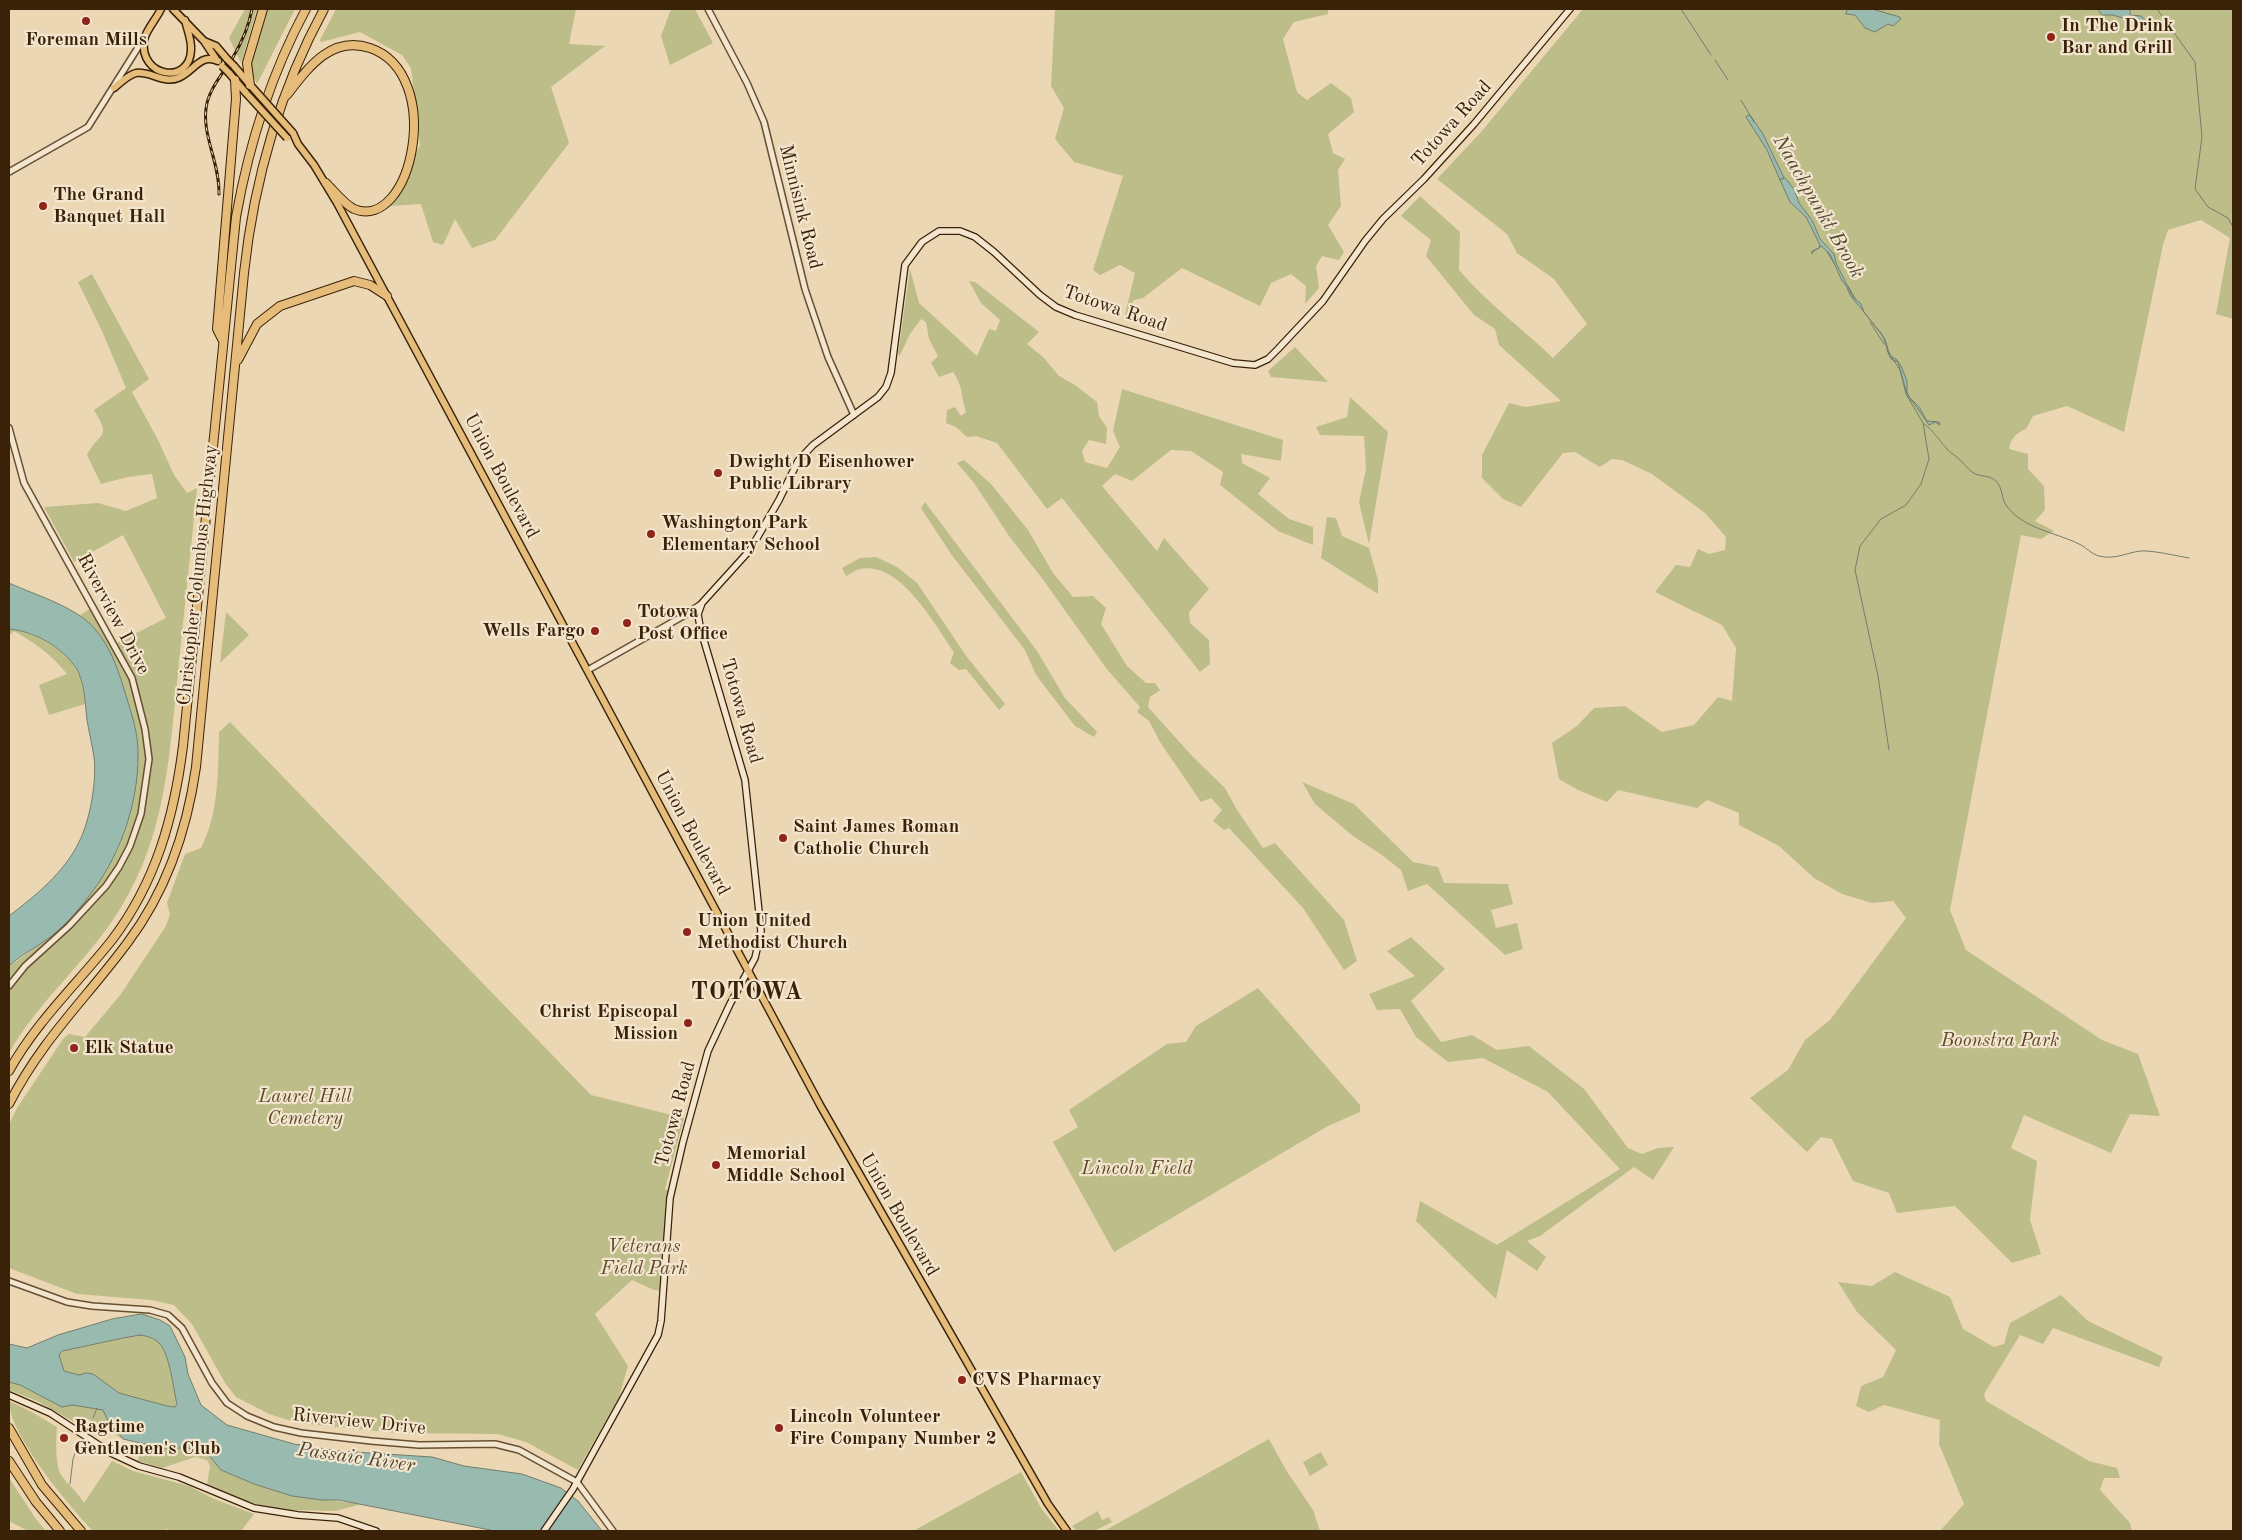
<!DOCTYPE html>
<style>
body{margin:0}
#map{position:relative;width:2242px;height:1540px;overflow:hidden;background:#ecd7b4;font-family:"Old Standard TT",serif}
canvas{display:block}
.frame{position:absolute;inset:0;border:10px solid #3a2208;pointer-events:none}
</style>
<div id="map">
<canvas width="2242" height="1540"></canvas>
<div class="frame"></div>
</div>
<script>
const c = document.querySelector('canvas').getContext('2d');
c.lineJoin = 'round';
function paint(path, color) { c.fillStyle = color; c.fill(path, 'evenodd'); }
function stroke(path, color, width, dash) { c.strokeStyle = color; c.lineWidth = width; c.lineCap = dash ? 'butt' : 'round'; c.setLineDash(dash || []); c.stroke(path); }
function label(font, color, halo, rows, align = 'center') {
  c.font = font + ' "Old Standard TT",serif'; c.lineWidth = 4.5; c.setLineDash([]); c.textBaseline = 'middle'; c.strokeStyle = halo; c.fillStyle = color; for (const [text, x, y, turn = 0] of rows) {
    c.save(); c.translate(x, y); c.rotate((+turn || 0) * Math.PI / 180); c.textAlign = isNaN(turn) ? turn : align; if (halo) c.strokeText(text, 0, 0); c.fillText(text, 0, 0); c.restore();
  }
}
paint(new Path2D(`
 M245 9H257L241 63 229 38Z
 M267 9H295L257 84 251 69 252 59Z
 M336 9H576L569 44 605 46 551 87 569 143 495 240 472 248 455 219 443 245 433 242 421 204 390 206 420 145 411 68 402 55 360 32 321 42 320 40Z
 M671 9H695L713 43 670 65 661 36Z
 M1055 9H1328V14L1294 22 1283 39 1297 92 1307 100 1331 83 1351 98 1354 112 1328 134 1333 153 1345 159 1338 170 1341 206 1328 225 1344 252 1339 260 1322 256 1316 266 1319 288 1305 304 1306 286 1291 274 1271 283 1260 306 1182 268 1143 298 1134 300 1124 319 1135 273 1120 265 1100 275 1093 270 1123 176 1074 162 1055 139 1064 108 1051 86Z
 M1583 9H2233V319L2216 314 2230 238 2201 220 2168 230 2163 245 2124 432 2067 406 2033 416 2026 429C2016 433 2011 438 2009 449L2028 454V469L2044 486 2045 510 2035 521 2054 531 2041 539 2021 535 1950 910 1966 950 2102 1040 2138 1054 2160 1116 2130 1114 2111 1153 2024 1115 2011 1148 2037 1161 2030 1220 2041 1254 2012 1263 1955 1206 1897 1213 1889 1193 1853 1181 1832 1139 1821 1137 1807 1152 1750 1098 1788 1070 1805 1040 1830 1020 1906 918 1893 901 1872 903 1842 894 1814 878 1779 846 1739 825V813L1707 800 1697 808 1618 790 1607 802 1578 790 1559 779 1552 743 1577 726 1594 708 1625 706 1662 732 1694 725 1718 697 1732 701 1736 648 1722 625 1655 592 1676 565 1690 567 1698 549 1709 554 1725 550 1726 537 1705 513 1652 474 1622 460 1612 459 1600 467 1575 452 1563 453 1521 507 1503 499 1482 478V455L1509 403 1526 407 1561 401 1499 345 1495 329 1474 315 1426 256 1431 240 1401 216 1420 196 1460 232 1459 270C1487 303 1522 328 1553 358L1587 324 1554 279 1517 253 1507 234 1437 179 1482 131Z
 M910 269 919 303 977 356 989 329 996 331 1000 320 981 303 969 281 975 282 1039 332 1027 344 1043 357 1059 376 1075 385 1097 402 1099 416 1107 428 1106 444 1089 440 1082 451 1085 462 1107 468 1120 447 1113 431 1122 389 1283 440 1281 461 1241 454 1242 463 1270 478 1258 494 1289 519 1313 527V545L1278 531 1220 485 1223 472 1191 451 1171 450 1132 481 1115 474 1102 486 1157 551 1164 538 1209 589 1189 612 1190 623 1209 640 1210 664 1200 672 1062 498 1047 509 997 443 976 436 967 437 956 427 946 423 947 410 955 407 961 416 966 412C961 396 963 386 953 372L939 377 931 363 938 356 929 339 926 322 921 319 910 334 900 355 898 354Z
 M92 274 149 379 132 392 158 440 174 475 187 493 197 488C191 550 184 611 178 673 169 758 166 834 120 909 88 961 39 1000 9 1053V966L46 940 95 889 118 849 128 821 135 788 138 755 134 723 95 629 80 615 90 609 111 646 166 618 123 535 74 562 44 507 98 503 126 511 157 498 152 474 128 477 101 484 87 455C100 430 112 440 94 410L126 388 102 331 78 282Z
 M1295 347 1328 382 1271 377 1268 371Z
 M1350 397 1388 432 1369 544 1359 502 1366 469 1364 436 1320 435 1316 427 1347 417Z
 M964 460 991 484 1028 530 1053 573 1073 597 1093 596 1106 608 1101 624 1127 666 1146 683H1155L1160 690 1150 697 1148 707 1193 757 1225 788 1237 810 1263 848 1275 843 1344 920 1357 961 1344 970 1303 908 1229 828 1224 830 1213 821 1222 810 1211 798 1201 802 1160 742 1149 721 1137 712 1140 707 1106 668 1044 581 1009 536 974 483 957 463Z
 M925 502 1037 651 1065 698 1097 732 1094 737 1075 726 1036 675 1025 650 951 554 921 508Z
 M1327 517 1336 518 1342 536 1369 548 1378 580V594L1321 558Z
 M876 557 897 567 917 583 967 657 1005 704 999 710 966 669 959 670 950 663 954 652C935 625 900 560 860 569 855 570 850 574 846 576L842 568 860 558Z
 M226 612 249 635 220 663Z
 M9 629C31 631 66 649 76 670 82 680 84 692 85 704L49 715 39 685 67 674C51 654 36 644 14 631L9 636Z
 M230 722 591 1095 684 1118 665 1189 669 1191 663 1291 654 1290 632 1280 595 1314 628 1366 619 1397 578 1470 526 1442 498 1434 396 1433 298 1423 269 1414 236 1397 225 1383 192 1324 174 1305 151 1300 77 1294 9 1268V1125L17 1108 63 1039 69 1034 85 1037 121 994 166 926 170 914 167 903 185 854 201 848C219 813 218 771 219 732Z
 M1302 782 1354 804 1413 862 1438 867 1444 883 1508 884 1513 904 1491 910 1496 928 1517 923 1523 949 1505 955 1427 884 1408 891 1401 870 1382 855 1353 836 1315 804Z
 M1411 937 1445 969 1411 1001 1441 1042 1472 1035 1497 1050 1529 1046 1584 1089 1628 1148 1642 1154 1658 1148 1674 1147 1653 1180 1634 1167 1540 1236 1527 1241 1546 1257 1537 1271 1507 1250 1496 1299 1416 1221 1420 1201 1497 1245 1620 1169 1548 1092 1483 1058 1448 1062 1416 1037 1400 1009 1377 1010 1369 994 1415 976 1387 951Z
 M1258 988 1360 1105V1112L1328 1126 1114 1252 1053 1142 1078 1127 1069 1110 1167 1044 1186 1042 1196 1026Z
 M1895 1272 1950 1297 1963 1329 1994 1347 2004 1344 2010 1323 2061 1295 2088 1321 2163 1357 2159 1367 2053 1328 2043 1344 2020 1335 1984 1394 1986 1401 2089 1461 2117 1468 2120 1478H2104L2100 1490 2130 1523 2132 1531H1940L1964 1504 1939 1444 1940 1420 1884 1405 1869 1412 1856 1406 1861 1386 1883 1377 1896 1350 1857 1312 1838 1282 1872 1286Z
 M140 1335C147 1336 154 1338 159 1343 170 1354 173 1387 177 1403L175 1407 167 1406 119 1393 93 1374 86 1373 79 1375 64 1371 59 1355 62 1351C89 1346 114 1339 140 1335Z
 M9 1382 20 1385 62 1407 72 1405 103 1410 107 1419 123 1439 84 1417H78L74 1422 37 1401 9 1390Z
 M9 1401 28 1410 57 1427C56 1439 55 1464 61 1475 68 1485 77 1491 84 1503L112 1461 133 1471 189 1486 214 1499 254 1514 241 1531H174L166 1529 165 1531H93C70 1507 9 1435 9 1401Z
 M1269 1439 1286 1470 1313 1510 1320 1531H1104Z
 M141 1443 162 1448H188L206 1452 221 1470 254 1484 292 1496 362 1504 335 1511 290 1510 268 1507 241 1500 207 1485 210 1466 207 1460 195 1457 162 1468 138 1461Z
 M1321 1452 1328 1465 1310 1476 1303 1462Z
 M1021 1472 1041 1508 1059 1531H913Z
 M9 1478 36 1519 46 1531H28L9 1521Z
 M1098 1511 1102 1520 1109 1517 1112 1522 1094 1531H1077L1072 1526Z`), '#bdbd89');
const water = new Path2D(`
 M1848 9H1872L1900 17 1901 19 1893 26 1888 24 1875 32 1865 28 1855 15 1846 14Z
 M2098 9H2130V15L2141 16 2145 20 2138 23 2113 15H2102Z
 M1750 115 1763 134 1784 178 1780 180 1767 150 1746 117Z
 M1785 178 1794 189 1799 203 1812 220 1820 239 1834 254 1836 263 1853 297 1861 304 1864 312 1885 339 1890 356 1896 359 1901 366 1907 381V392L1910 398 1919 407 1927 421 1939 422 1940 425 1935 422 1929 425 1913 402 1908 398 1898 362 1891 359C1886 351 1886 340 1881 333 1872 323 1863 310 1854 300 1848 295 1848 285 1842 281L1830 254 1821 246C1818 250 1814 249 1812 254V251L1819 248 1820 245 1806 217 1790 202 1780 180Z
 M9 583C35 595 77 607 95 629 109 645 117 666 123 686 130 709 139 733 138 756 138 802 122 850 95 888 82 906 65 927 46 940 34 949 20 955 9 966V916C35 896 64 873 79 842 90 821 97 780 94 757 92 744 89 732 87 720 85 703 85 683 76 668 62 647 34 631 9 629Z
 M142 1314 160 1320 170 1326 185 1357 188 1374 201 1405 227 1425 294 1444 339 1451 432 1457 464 1466 522 1474 561 1488 578 1501 602 1531H495L339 1500H322L292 1496 254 1484 221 1470 206 1452 188 1448H162L123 1439 107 1419 103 1410 72 1405 62 1407 20 1385 9 1382V1344L27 1348 58 1335 112 1319ZM140 1335C147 1336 154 1338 159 1343 170 1354 173 1388 177 1404L175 1407 167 1406 119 1393 93 1374 86 1373 79 1375 64 1371 59 1355 62 1351C89 1346 114 1339 140 1335Z`);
paint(water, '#99baae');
stroke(water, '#737d6c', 1);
stroke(new Path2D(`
 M1681 9 1711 55
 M2157 9 2195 62 2202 137 2195 189 2208 207 2228 218 2233 227
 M1715 60 1728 80
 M1741 100 1754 122
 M1827 252 1834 263
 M1848 286 1856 300
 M1870 322 1884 344
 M1887 350 1900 370 1906 394 1923 423 1929 459 1921 484 1906 505 1881 519 1860 546 1855 570 1878 676 1889 750
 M1924 424C1934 431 1939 440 1947 449 1950 453 1955 455 1959 459 1963 463 1967 468 1972 472 1980 478 1989 474 1996 481 2003 488 2001 498 2006 505 2023 529 2055 532 2079 544 2086 547 2091 554 2099 556 2114 560 2126 553 2140 551 2152 550 2177 556 2189 558
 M93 1418 97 1408
 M70 1484 73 1459 79 1443`), '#737d6c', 1);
const tertiary = new Path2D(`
 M708 9 747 83 764 122 805 289 828 357 854 415
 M9 172 88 127 144 38
 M9 428 24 483 132 678 145 729 149 759 141 814 130 846 119 867 106 886 69 926 25 966 9 986
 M588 670 685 615 701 604
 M9 1281 67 1302 92 1306 150 1310 168 1315 182 1328 212 1383 227 1403 247 1416 274 1427 301 1433 371 1441 419 1445 495 1444 519 1450 577 1482 613 1531`);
const secondary = new Path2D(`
 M9 1395 50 1413 111 1453 139 1466 179 1477 254 1508 298 1515 338 1518 376 1531
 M544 1531 573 1489 658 1335 661 1321 670 1198 683 1142 708 1051 730 1004 755 958 761 931 745 780 700 627 698 614 702 603 750 550 779 500 798 461 813 445 878 397 886 387 891 373 905 265 922 242 939 231H960L975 237 994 252 1040 295 1056 307 1075 315 1233 363 1255 365 1268 359 1278 349 1323 301 1365 241 1383 219 1424 179 1474 124 1570 9`);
const primary = new Path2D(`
 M161 9C157 18 146 30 144 40 139 78 190 85 191 50 192 41 187 29 185 20
 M173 9 204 41 216 59
 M204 41 216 46 227 59
 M234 66 251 86
 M229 73 246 93
 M114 88C120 83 128 75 136 73 151 71 163 84 178 78 194 72 199 53 218 61
 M293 133 298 144 314 165 337 203 820 1105 1048 1504 1067 1531`);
const motorway = new Path2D(`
 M250 85 247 63 263 9
 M287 95C308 68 331 35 370 48 446 74 412 233 354 209 344 204 334 191 326 183
 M222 339 217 329 236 99 235 80
 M238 360 257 324 280 306 354 281 370 285 387 296
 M9 1071C36 1022 77 984 112 940 156 882 174 817 183 746L236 217C249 144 271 74 306 9
 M9 1104C42 1039 86 999 128 942 167 890 187 830 196 767L244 273C254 180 279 92 324 9
 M9 1428 42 1485 81 1531
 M9 1461 36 1502 60 1531`);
stroke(tertiary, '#664f33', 8);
stroke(secondary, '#3a2208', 8);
stroke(primary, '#3a2208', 9);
stroke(motorway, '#3a2208', 10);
stroke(tertiary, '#f3e5ce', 5);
stroke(secondary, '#f3e5ce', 5.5);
stroke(primary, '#e6bc7a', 6);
stroke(motorway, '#e6bc7a', 8);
const rail = new Path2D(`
 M219 194C220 162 200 133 207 103 211 87 223 73 232 59 241 44 249 26 252 9`);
stroke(rail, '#3a2208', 3);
stroke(rail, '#f3e5ce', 1, [4]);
const primaryBridge = new Path2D(`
 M227 59 234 66
 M222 66 229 73
 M252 87 293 133
 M246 93 287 138`);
stroke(primaryBridge, '#3a2208', 9, []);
stroke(primaryBridge, '#e6bc7a', 6);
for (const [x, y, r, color] of [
 [86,21,5,"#8f2418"],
 [2051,37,5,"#8f2418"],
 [43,206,5,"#8f2418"],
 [718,473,5,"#8f2418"],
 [651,534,5,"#8f2418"],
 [627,623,5,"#8f2418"],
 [595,631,5,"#8f2418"],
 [783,838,5,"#8f2418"],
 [687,932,5,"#8f2418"],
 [688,1023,5,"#8f2418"],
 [74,1048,5,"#8f2418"],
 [716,1165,5,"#8f2418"],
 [962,1380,5,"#8f2418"],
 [779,1428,5,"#8f2418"],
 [64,1438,5,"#8f2418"]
]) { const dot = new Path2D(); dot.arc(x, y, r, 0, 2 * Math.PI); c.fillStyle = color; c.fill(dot); stroke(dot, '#f3e5ce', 2); }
label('bold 19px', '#3a2208', '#f3e5ce', [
 ["In The Drink",2061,26],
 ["Bar and Grill",2061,48],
 ["Foreman Mills",86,40,"center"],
 ["The Grand",53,195],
 ["Banquet Hall",53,217],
 ["Dwight D Eisenhower",728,462],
 ["Public Library",728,484],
 ["Washington Park",661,523],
 ["Elementary School",661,545],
 ["Totowa",637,612],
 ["Post Office",637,634],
 ["Wells Fargo",585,631,"right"],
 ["Saint James Roman",793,827],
 ["Catholic Church",793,849],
 ["Union United",697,921],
 ["Methodist Church",697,943],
 ["Christ Episcopal",678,1012,"right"],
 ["Mission",678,1034,"right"],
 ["Elk Statue",84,1048],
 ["Memorial",726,1154],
 ["Middle School",726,1176],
 ["CVS Pharmacy",972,1380],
 ["Lincoln Volunteer",789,1417],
 ["Fire Company Number 2",789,1439],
 ["Ragtime",74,1427],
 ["Gentlemen's Club",74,1449]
], 'left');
label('19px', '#3a2208', '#f3e5ce', [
 ["Totowa Road",1452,124,-48],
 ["Minnisink Road",800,207,76],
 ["Totowa Road",1115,309,19],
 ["Union Boulevard",501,476,62],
 ["Christopher Columbus Highway",198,575,-84],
 ["Riverview Drive",113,614,62],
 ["Totowa Road",741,711,74],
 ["Union Boulevard",692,833,62],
 ["Totowa Road",676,1114,-75],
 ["Union Boulevard",899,1215,60],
 ["Riverview Drive",359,1422,6]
]);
label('italic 19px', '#5b4928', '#f3e5ce', [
 ["Boonstra Park",2000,1041],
 ["Laurel Hill",305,1097],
 ["Cemetery",305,1119],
 ["Lincoln Field",1137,1169],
 ["Veterans",644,1247],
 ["Field Park",644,1269]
]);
label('italic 20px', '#524832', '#f3e5ce', [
 ["Naachpunkt Brook",1818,207,60],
 ["Passaic River",356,1458,8]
]);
c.letterSpacing = '1px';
label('bold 24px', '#3a2208', '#f3e5ce', [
 ["TOTOWA",747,993]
]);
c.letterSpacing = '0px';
</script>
